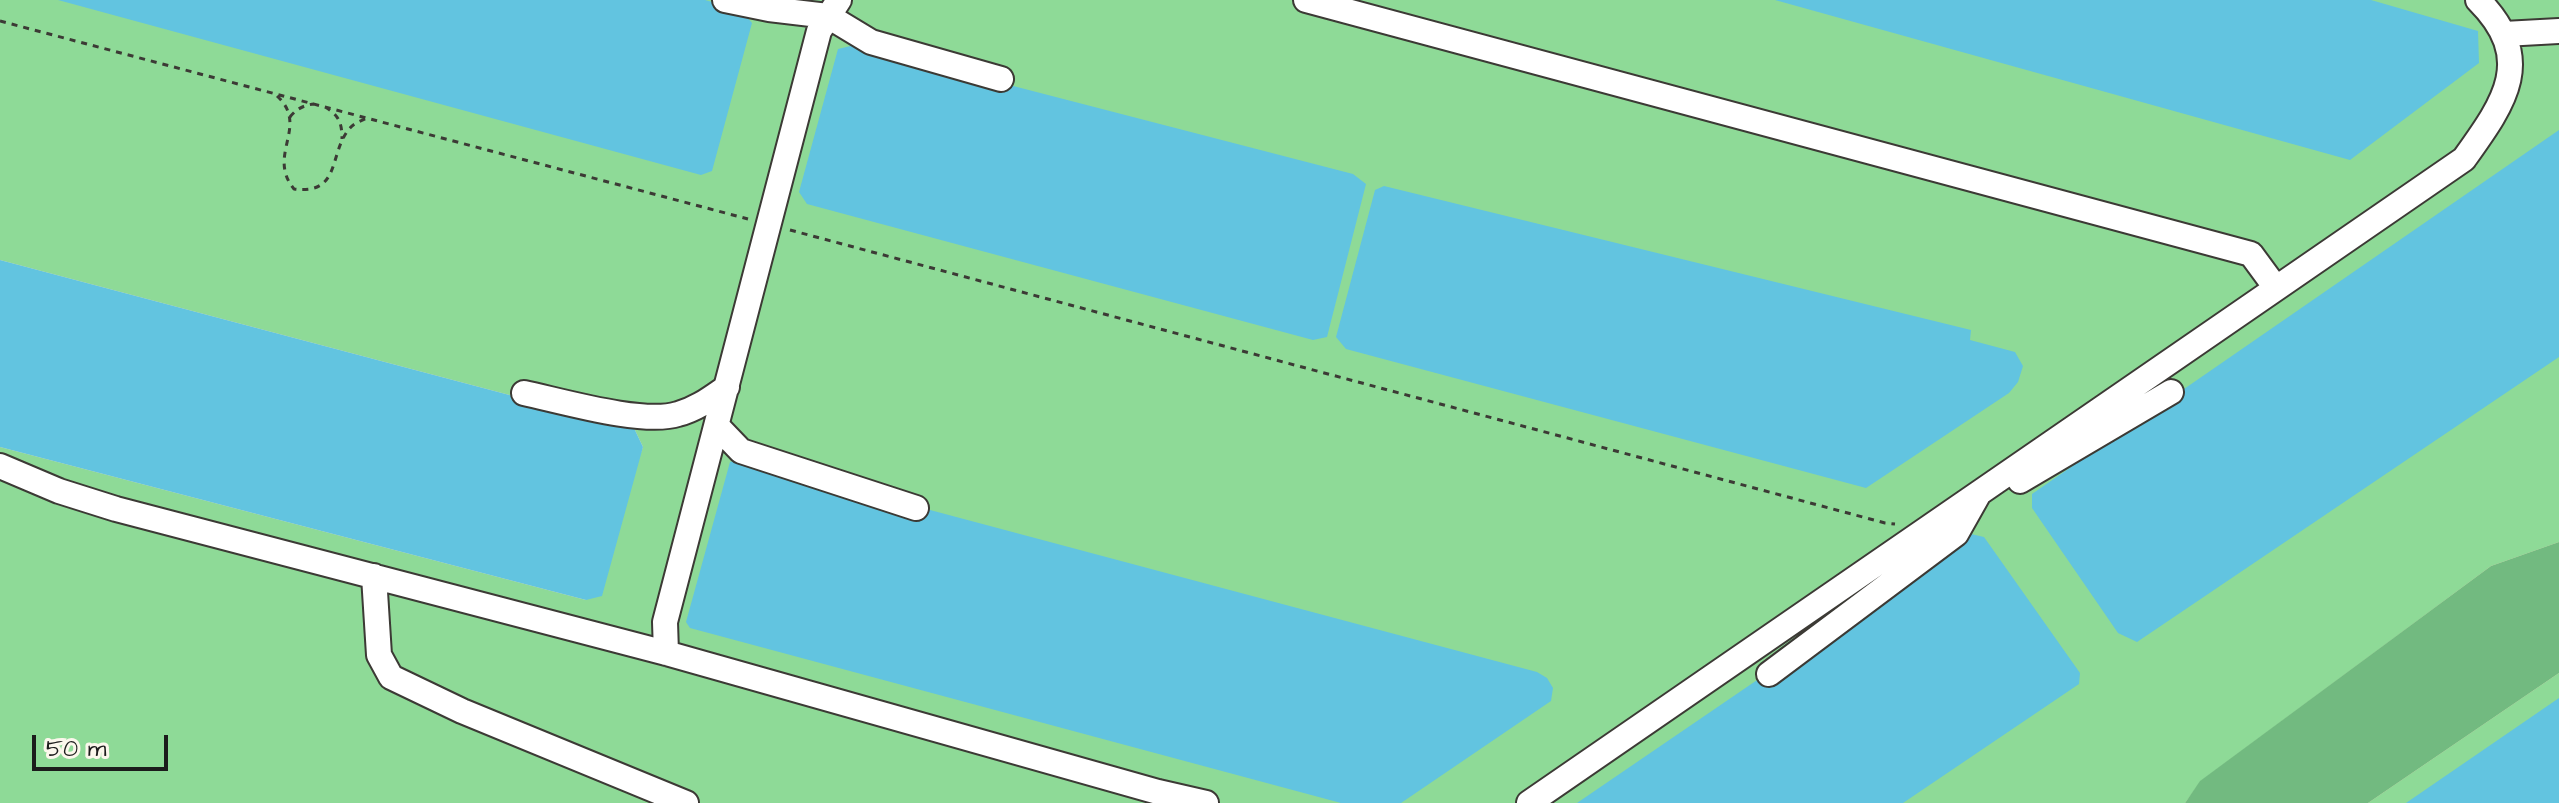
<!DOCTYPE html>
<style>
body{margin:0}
#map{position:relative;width:2559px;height:803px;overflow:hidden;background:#efe1c1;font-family:"Architects Daughter",sans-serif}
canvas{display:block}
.scale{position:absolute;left:32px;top:735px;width:136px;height:36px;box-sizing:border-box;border:4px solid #1c1c1c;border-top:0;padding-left:10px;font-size:24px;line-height:28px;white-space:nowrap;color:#1c1c1c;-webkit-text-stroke:6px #fbf7ec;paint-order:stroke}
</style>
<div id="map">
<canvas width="2559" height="803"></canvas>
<div class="scale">50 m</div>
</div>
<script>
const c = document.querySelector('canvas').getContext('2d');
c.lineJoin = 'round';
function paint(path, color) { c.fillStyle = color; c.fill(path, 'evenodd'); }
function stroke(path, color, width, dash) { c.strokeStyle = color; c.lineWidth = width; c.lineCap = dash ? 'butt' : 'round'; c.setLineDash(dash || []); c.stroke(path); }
paint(new Path2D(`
 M0 0H2559V542L2491 566 2201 781 2185 803H0V447L586 600 643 447 634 428 0 260Z
 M2559 673V803H2368Z`), '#8eda97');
paint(new Path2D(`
 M2559 542V673L2368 803H2185L2200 781 2491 566Z`), '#72ba80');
paint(new Path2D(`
 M58 0H705L741 10 752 23 712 171 701 175Z
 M1775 0H2371L2478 31 2479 63 2350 160Z
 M855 45 1353 174 1366 184 1327 337 1313 340 807 204 799 192 838 49Z
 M2559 130V357L2137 642 2118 633 2032 508V494Z
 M1384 186 1971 330 1970 340 2015 352 2023 366 2018 382 2009 393 1866 488 1346 349 1336 337 1375 190Z
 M0 260 634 428 643 447 602 596 586 600 0 447Z
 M739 459 1537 672 1547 678 1553 688 1551 701 1401 803H1341L690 628 686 622 730 462Z
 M1971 534 1984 537 2080 673 2079 684 1903 803H1577Z
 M2559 698V803H2406Z`), '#62c4e0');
const minor = new Path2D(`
 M725 0 769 9 828 16 871 42 1001 79
 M1306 0 2251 254 2276 288
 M2504 34 2559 31
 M524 393C562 401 643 425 678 414 697 409 711 398 727 387
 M717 426 741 451 916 508
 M0 466 59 491 116 509 666 653 1158 792 1206 803
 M2020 481 2171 392
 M374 576 379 655 391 677 462 711 686 803
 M666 653 665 622 819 31 839 0
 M1769 674 1956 534 1978 495
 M1529 803 2464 159C2504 103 2537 59 2478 0`);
stroke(minor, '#3c3a35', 28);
stroke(new Path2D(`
 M0 21 748 219
 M277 96C310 126 266 155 294 189 342 195 328 153 350 128 354 123 361 121 367 118
 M325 107C339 115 342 123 342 139
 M290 117C296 109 304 105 314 104
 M790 230 1885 523 1895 524`), '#3c3a35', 3, [6, 6]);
stroke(minor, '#fff', 24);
</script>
